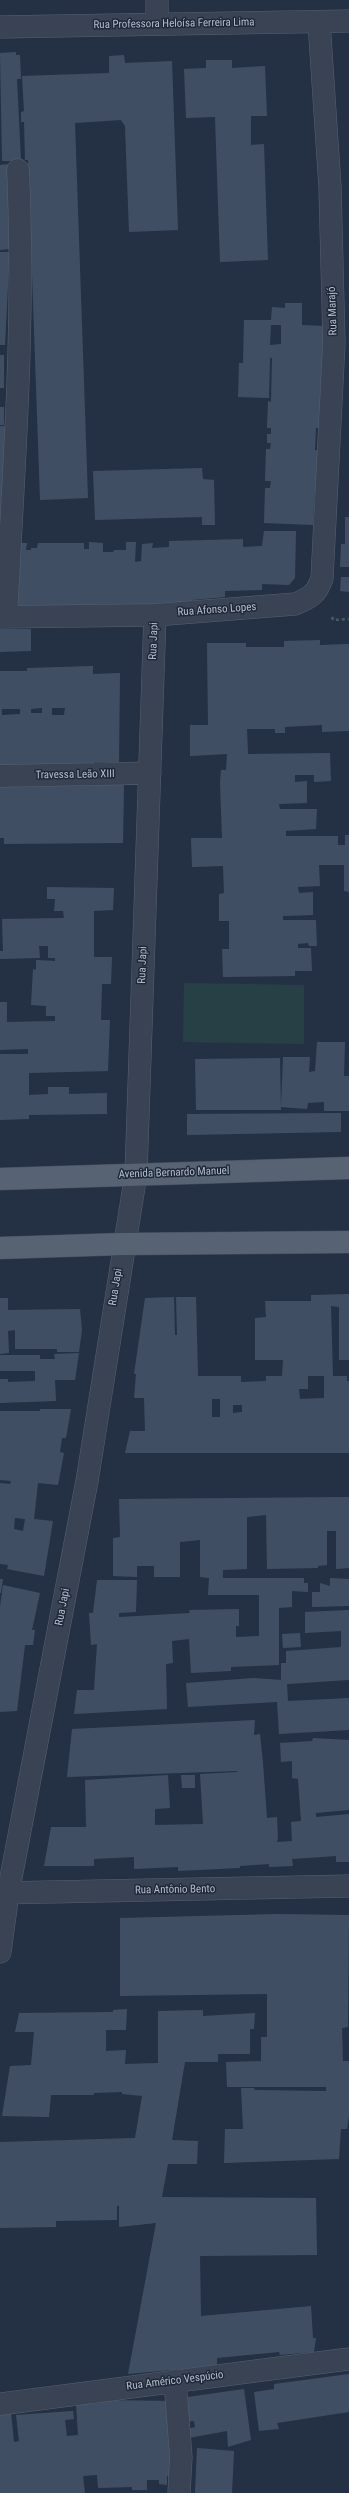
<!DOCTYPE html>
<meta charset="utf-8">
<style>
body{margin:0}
canvas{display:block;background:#243144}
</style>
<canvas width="349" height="2493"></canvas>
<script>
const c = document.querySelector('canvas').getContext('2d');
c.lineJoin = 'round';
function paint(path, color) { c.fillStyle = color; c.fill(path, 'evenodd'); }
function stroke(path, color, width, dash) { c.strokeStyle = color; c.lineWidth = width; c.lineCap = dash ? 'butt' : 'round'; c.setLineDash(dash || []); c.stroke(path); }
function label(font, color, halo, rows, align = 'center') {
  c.font = font + ' "Roboto Condensed",sans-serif'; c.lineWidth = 3; c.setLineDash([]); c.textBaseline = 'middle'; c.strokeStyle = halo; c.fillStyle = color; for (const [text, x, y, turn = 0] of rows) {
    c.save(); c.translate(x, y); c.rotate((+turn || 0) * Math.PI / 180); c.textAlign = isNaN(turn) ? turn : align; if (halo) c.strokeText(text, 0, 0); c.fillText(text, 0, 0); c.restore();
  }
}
paint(new Path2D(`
 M184 983 304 985V1044L183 1042Z`), '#274045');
paint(new Path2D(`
 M16 52V55H20L21 79H17L21 161H2L0 53Z
 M124 55 125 63 172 61 178 230 129 232 125 126 121 120 75 123 88 498 40 500 28 160H25L24 122H21V112L24 111 22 76 109 73V56Z
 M206 60H232V68L265 66 267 116H251V145L264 144 268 260 220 262 215 117 186 118 184 69 206 68Z
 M9 164 17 248 0 250V165Z
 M0 252H13L9 267 5 345H0Z
 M285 303H302V325L324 326 320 403H323L322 428H316L315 450 322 451 317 489 315 488 313 525 264 523 265 488H270L271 481H265L266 449H270L271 443H267V434H271V428H267L268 401 271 402 272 358H270L269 398 238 397 239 363H243L244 320H271L272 307 285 308ZM271 325H281V344L270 345Z
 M0 355H4V388H0Z
 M0 407H4V425H0Z
 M0 426 13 427 0 587Z
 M202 468 203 479 214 480 215 525H202V517L95 520 93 471Z
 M345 517H349V567H340L341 544H345Z
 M264 531H296L295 578 289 585 262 584V590L225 591V597L192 600V606L15 608 18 543H27L26 550H31V548H37L38 543H84V549H89V542L103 543V552H113L114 550H126V542H136L135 562 141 561 142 544 153 543 152 548 169 547V541L243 539V547L262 546Z
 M341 577H349V592L340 591Z
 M0 629H31V651L0 652Z
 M320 640V645L349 644V731L322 732V725L285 727V733H275V729H247L248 754 330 753 331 781 314 782V775H295V782L307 781V803L279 804 280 809H317L316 829 286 831V836H338V845H345V835H349V892L344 891V865H319L320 886 298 887 299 893 313 892V915L283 916V920H316L317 946H309L308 943 298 944V948H311L312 971H295V976L223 977 222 949H229V921H219V894L224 893 223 866 192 867 191 838H222L220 783 221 770H226L227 754 190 756V725H208L207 643H246V647H284V641Z
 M93 666V674L120 673 119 762H94V767L0 768V671H27V668ZM42 708V713H31V709ZM52 708H65L64 715H52ZM2 709H20V714L2 715Z
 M0 784 124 785 123 843 4 844V838H0Z
 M47 887 114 888 113 910 94 911V957H112L111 984H102L101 1020H110L108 1071 29 1073V1095L48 1094V1087H69V1094L107 1093V1114L29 1115V1119L0 1120V1054H28V1049L0 1050V1002H7V1022L55 1021V1016H46V1006L31 1005 33 969 36 970V960L55 961V958H48V946H39L40 958 0 959V951H3L2 919 64 918 63 911H54L55 899H47Z
 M317 1042H345L344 1076H349V1111H324V1102L308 1103 307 1109 281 1107 283 1057H310L309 1072 315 1071Z
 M280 1058 281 1110H196L195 1059Z
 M341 1113V1132L187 1135V1114Z
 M349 1294V1360H339V1307L331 1306 333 1376H347V1381H349V1453H125L130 1431H145L144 1398H134L136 1374H134L145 1298 174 1297 175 1335H177L176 1297H196L198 1376H241V1382L266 1381V1376H282L283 1360H255V1318L266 1317 265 1301H311V1295ZM308 1376H324V1398L300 1399 299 1389H308ZM212 1399H220V1417H212ZM233 1405H242V1412L233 1413Z
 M0 1298H8V1310L80 1309 82 1330 79 1352H57V1349H15V1330L8 1331 9 1353 0 1354Z
 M79 1353 75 1380H55L56 1401 0 1403V1379H8V1382L35 1381V1371H0V1355H40V1359H55L54 1354Z
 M40 1409H71L66 1438H62L60 1452 64 1453 58 1485 38 1483 34 1519 53 1521 44 1576 7 1569 8 1565 0 1564V1483L10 1484 11 1481 0 1480V1411H40ZM15 1518 25 1519 23 1531 14 1529Z
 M349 1497V1568L336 1569V1531H327V1565L318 1566V1568L267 1569 266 1515 247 1517V1569L223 1570V1578H304V1583H308V1592L292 1591V1607L279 1608V1665L231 1667V1671L191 1673 189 1639 172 1641 173 1663 166 1664 167 1709 74 1714 77 1690H94L97 1644 91 1645 89 1613H93L97 1580H137L136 1612 119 1613V1617L190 1613 189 1610 239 1609V1626H236V1637L259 1636V1595H208L209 1578 200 1577V1540L180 1542V1577H154V1566H137V1577L113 1576V1538L120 1537 119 1499Z
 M330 1578 349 1579V1606L312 1607V1592H320V1583L330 1586Z
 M0 1579H3L1 1593H0Z
 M3 1585 40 1593 32 1630H35L33 1645H25L17 1711 0 1712V1607Z
 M349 1610V1680L287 1684 288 1701 349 1698V1730L279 1734 277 1702 188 1707 186 1683 254 1678 281 1680V1663H286V1651L341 1647V1631L305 1633V1612Z
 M300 1633 301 1647 283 1648 282 1634Z
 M255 1720 254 1735 260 1734 263 1763 267 1818 277 1817 278 1838 277 1842 292 1841 291 1822 301 1821 298 1779 292 1778V1761L281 1762 280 1743 312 1741 313 1738 349 1740V1810L316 1813V1817L349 1814V1862H336V1856L292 1859 293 1866 269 1867V1864L240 1866V1868L178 1871V1867L134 1869V1857L94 1859V1866H44L51 1827H86L85 1780 168 1775 170 1808 155 1809V1825L203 1824 200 1774 237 1772V1771L67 1777 72 1729Z
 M181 1775H195V1788H182Z
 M277 1914 349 1915 348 2027 342 2028 343 2061H349V2116L347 2129H341L339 2159 224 2163 225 2129H243L241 2088H254L255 2090 326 2091V2087H227L226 2062 261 2061V2037H267V1994L120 1996V1918Z
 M127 2009 126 2030H106V2051L126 2050 125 2064 158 2063V2011L203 2010V2016L255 2013 254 2029H250V2054H218V2062H185L172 2140 198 2141 197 2164H168L162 2197 316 2198 317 2255 200 2256 201 2316 311 2306 313 2338H316L314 2352 280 2355 279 2352 217 2358V2366L128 2374 156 2223 119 2227V2206H117V2220L56 2221V2227L0 2228V2142L135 2138 142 2096 122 2094V2092L94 2093V2095H51L49 2117 2 2116 10 2066 31 2065 34 2032H15L19 2013 113 2012V2010Z
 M349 2374V2412L277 2423 279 2429 259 2431 254 2392 274 2389V2384Z
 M244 2389 251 2440 228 2447 227 2431 183 2439V2430L195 2427 194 2421 183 2422 181 2398Z
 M101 2400 172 2401 175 2476H167V2485L159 2484V2480H147V2490H132V2487L98 2488 97 2475 83 2476 85 2493H0V2414L11 2412 14 2442 19 2441 16 2415 73 2411 74 2419 65 2420 67 2436 78 2435 76 2404 101 2403Z
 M197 2448 234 2451 232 2493H195Z`), '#404e64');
const minor = new Path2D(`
 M157 24V0
 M0 27 349 21
 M0 617 155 615 295 604C310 598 317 594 322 578L334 343 330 187 319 22
 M6 617C14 468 25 318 18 170
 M0 776 150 773
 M0 1893 349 1886
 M0 1952 8 1893 87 1481 136 1174 155 615
 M175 2381 181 2457 179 2493
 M0 2404 349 2359`);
const major = new Path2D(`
 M0 1179 349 1168
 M0 1248 123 1244 349 1242`);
stroke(minor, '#576171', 23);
stroke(major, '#434c5d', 23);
stroke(new Path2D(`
 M332 617 333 620 349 619`), '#455d61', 2.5, [3, 3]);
stroke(minor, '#394353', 22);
stroke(major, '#576273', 22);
label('11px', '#b6becd', '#1e2839', [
 ["Rua Professora Heloísa Ferreira Lima",174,24,-1],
 ["Rua Marajó",333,311,-92],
 ["Rua Afonso Lopes",217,610,-4],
 ["Rua Japi",154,641,-88],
 ["Travessa Leão XIII",75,775,-1],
 ["Rua Japi",143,965,-88],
 ["Avenida Bernardo Manuel",174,1173,-2],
 ["Rua Japi",116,1287,-81],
 ["Rua Japi",63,1607,-79],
 ["Rua Antônio Bento",175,1890,-1],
 ["Rua Américo Vespúcio",175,2381,-7]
]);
</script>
